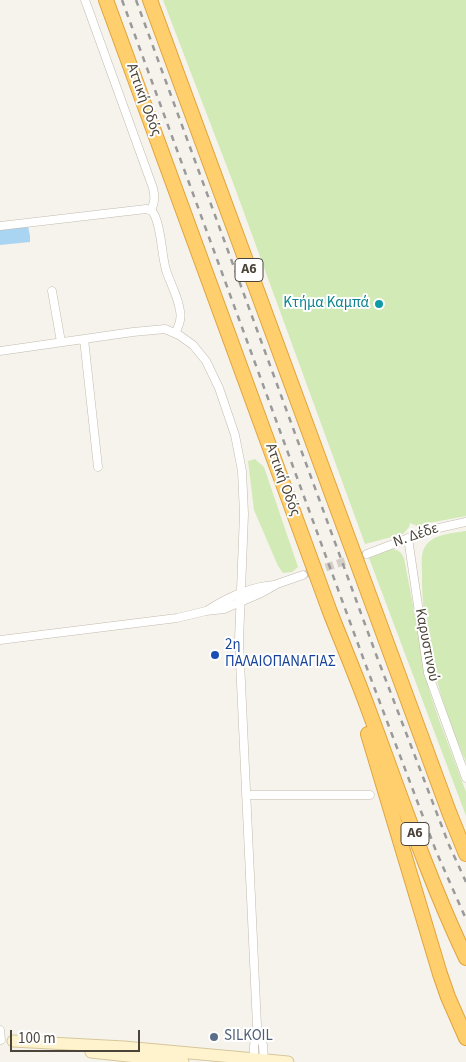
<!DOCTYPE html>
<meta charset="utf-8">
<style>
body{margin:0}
#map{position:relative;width:466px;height:1062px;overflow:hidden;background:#f6f3ec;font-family:"Source Sans 3",sans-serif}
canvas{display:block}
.scale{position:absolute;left:10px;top:1030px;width:130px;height:22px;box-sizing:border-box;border:2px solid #4b4439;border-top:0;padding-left:6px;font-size:15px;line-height:18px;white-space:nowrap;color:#4b4439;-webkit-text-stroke:4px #fff;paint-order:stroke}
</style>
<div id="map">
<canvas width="466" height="1062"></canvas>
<div class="scale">100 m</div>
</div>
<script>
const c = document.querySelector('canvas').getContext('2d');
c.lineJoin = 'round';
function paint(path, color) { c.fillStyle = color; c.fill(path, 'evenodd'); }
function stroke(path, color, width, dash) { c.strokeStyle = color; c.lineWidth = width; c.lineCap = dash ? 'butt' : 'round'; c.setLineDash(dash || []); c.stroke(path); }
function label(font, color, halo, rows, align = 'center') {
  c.font = font + ' "Source Sans 3",sans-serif'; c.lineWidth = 4; c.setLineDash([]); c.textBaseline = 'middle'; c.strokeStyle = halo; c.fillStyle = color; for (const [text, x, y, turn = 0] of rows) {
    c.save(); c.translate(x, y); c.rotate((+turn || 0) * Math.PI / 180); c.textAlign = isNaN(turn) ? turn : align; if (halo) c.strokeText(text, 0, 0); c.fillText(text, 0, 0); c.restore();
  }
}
paint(new Path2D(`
 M163 0H466V516L429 523 419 527 410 523 409 527 403 534 365 544 232 180Z
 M255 459 264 467 298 567 292 572 283 573 278 566 254 510 248 461Z
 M466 531V762C441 706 421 635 422 573 422 564 420 551 427 544 435 534 454 533 466 531Z
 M392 549C399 550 401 552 404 558L429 690 438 717 466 792V816L369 558Z`), '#d2eab5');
paint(new Path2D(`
 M28 226 30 236V242L0 245V229Z`), '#a9d4f2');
stroke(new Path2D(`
 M303 575 367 554`), '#d4d0c8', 8, [8, 4]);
const minor = new Path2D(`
 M85 0 153 188C155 197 155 202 151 210
 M0 226 146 209C151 210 153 211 155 216 162 232 161 252 166 270 170 283 178 296 180 311 182 319 179 326 175 333
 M52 291 61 342
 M84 339 98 467
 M0 351 133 332 165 329 179 335 193 345 206 361 219 388 235 435 242 471 244 514 239 640 257 1026 254 1046V1059
 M408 538 428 673 466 778
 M367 554 430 530 466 522
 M208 610C228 597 250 587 274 585
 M0 640 177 618 206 611 224 609 261 593 277 584 303 575
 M246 795H370
 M257 1027 263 1045 264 1062
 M0 1030 1 1040`);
const secondary = new Path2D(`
 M13 1041 124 1047 288 1062
 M91 1052 183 1062`);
const motorway = new Path2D(`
 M106 0 330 612C343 645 357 678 369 711 400 794 428 878 466 958
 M150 0 449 812 466 854
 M368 734 440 974 448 997 466 1038`);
stroke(minor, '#c2bbae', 9);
stroke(secondary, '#d6c79b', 13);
stroke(motorway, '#e0a43c', 16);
stroke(minor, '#fff', 8);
stroke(secondary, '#fff3cd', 11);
stroke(motorway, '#ffcf6e', 14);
stroke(new Path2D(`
 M122 0 365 663 436 851 466 919
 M136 0 377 657 449 845 466 882`), '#9a9a9a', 2.5, [6, 6]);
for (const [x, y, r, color] of [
 [379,304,5,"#0f9aa8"],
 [215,655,5,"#1a4fb4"],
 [214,1037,5,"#5c6f8a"]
]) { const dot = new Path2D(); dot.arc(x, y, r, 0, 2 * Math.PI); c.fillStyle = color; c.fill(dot); stroke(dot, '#fff', 2); }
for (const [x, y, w] of [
 [249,270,28],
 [415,834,28]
]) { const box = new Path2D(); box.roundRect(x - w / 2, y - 11.5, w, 23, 4); c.fillStyle = '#fff'; c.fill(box); stroke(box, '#4b4439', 1); }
label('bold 14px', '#4b4439', null, [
 ["Α6",249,270],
 ["Α6",415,834]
]);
label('15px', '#4b4439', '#fff', [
 ["Αττική Οδός",143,100,70],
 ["Αττική Οδός",282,480,70],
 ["Ν. Δέδε",416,536,-19],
 ["Καρυστινού",426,645,79]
]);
label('15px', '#0d838f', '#fff', [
 ["Kτήμα Καμπά",369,304]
], 'right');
label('15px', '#164399', '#fff', [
 ["2η",225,646],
 ["ΠΑΛΑΙΟΠΑΝΑΓΙΑΣ",225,663]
], 'left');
label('15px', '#4e5e75', '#fff', [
 ["SILKOIL",224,1037]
], 'left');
</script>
